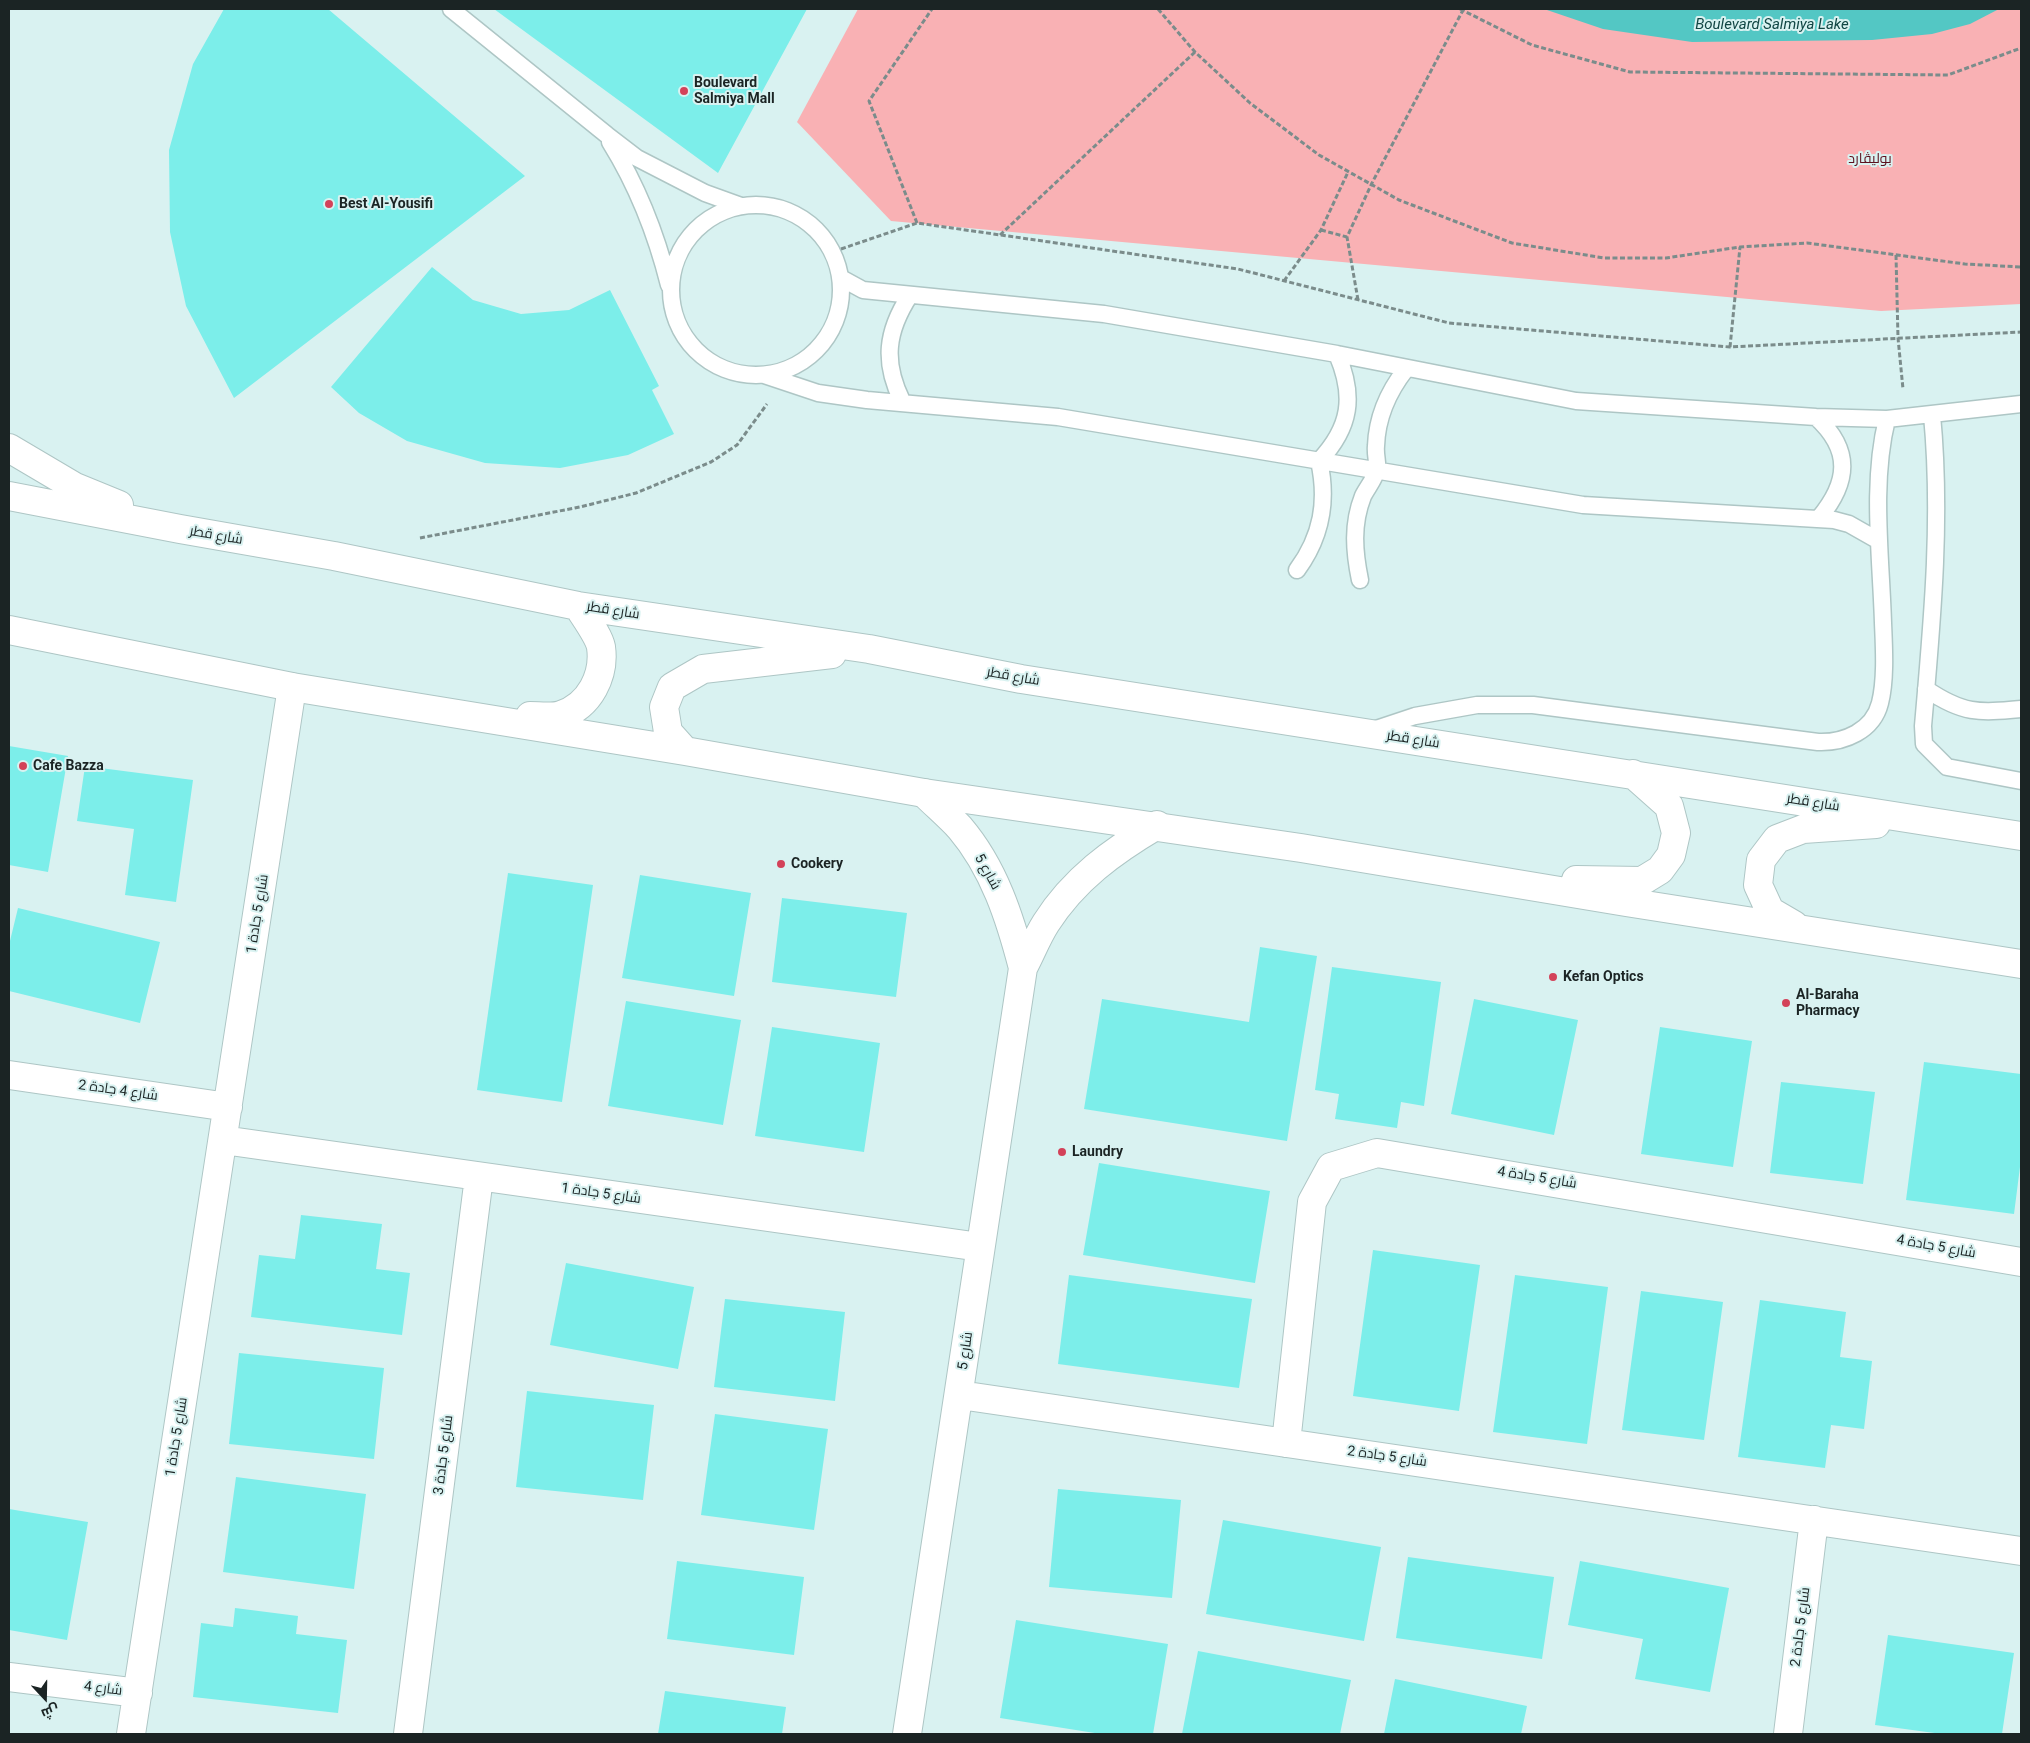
<!DOCTYPE html>
<meta charset="utf-8">
<style>
body{margin:0}
#map{position:relative;width:2030px;height:1743px;overflow:hidden;background:#d9f2f1;font-family:Roboto,Cairo,sans-serif}
canvas{display:block}
.frame{position:absolute;inset:0;border:10px solid #1b2424;pointer-events:none}
.north{position:absolute;left:20px;top:1673px;width:50px;height:50px;-webkit-text-stroke:4px #d9f2f1;paint-order:stroke;rotate:159deg;font-size:14px;font-weight:700;line-height:20px;text-align:center;color:#1b2424}
.north::after{content:'';display:block;margin:auto;width:18px;height:22px;background:#1b2424;clip-path:polygon(50% 0,100% 100%,50% 72%,0 100%)}
</style>
<div id="map">
<canvas width="2030" height="1743"></canvas>
<div class="frame"></div>
<div class="north">ش</div>
</div>
<script>
const c = document.querySelector('canvas').getContext('2d');
c.lineJoin = 'round';
function paint(path, color) { c.fillStyle = color; c.fill(path, 'evenodd'); }
function stroke(path, color, width, dash) { c.strokeStyle = color; c.lineWidth = width; c.lineCap = dash ? 'butt' : 'round'; c.setLineDash(dash || []); c.stroke(path); }
function label(font, color, halo, rows, align = 'center') {
  c.font = font + ' Roboto,Cairo,sans-serif'; c.lineWidth = 4; c.setLineDash([]); c.textBaseline = 'middle'; c.strokeStyle = halo; c.fillStyle = color; for (const [text, x, y, turn = 0] of rows) {
    c.save(); c.translate(x, y); c.rotate((+turn || 0) * Math.PI / 180); c.textAlign = isNaN(turn) ? turn : align; if (halo) c.strokeText(text, 0, 0); c.fillText(text, 0, 0); c.restore();
  }
}
paint(new Path2D(`
 M858 9H2021V304L1881 311 891 221 797 122Z`), '#f9b1b4');
paint(new Path2D(`
 M1544 9H1999L1970 24 1932 34 1872 40 1692 42 1603 29Z`), '#53c7c4');
paint(new Path2D(`
 M224 9H328L525 176 234 398 186 306 170 232 169 150 193 64Z
 M494 9H807L718 173Z
 M432 267 473 300 521 314 569 310 610 290 659 386 652 390 674 434 628 455 560 468 485 463 407 441 359 413 331 387Z
 M9 746 68 756 48 872 9 865Z
 M85 766 193 780 176 902 125 895 134 829 77 821Z
 M508 873 593 885 562 1102 477 1090Z
 M640 875 751 893 734 996 622 978Z
 M782 898 907 913 896 997 772 982Z
 M18 908 160 942 140 1023 9 991V945Z
 M1260 947 1317 956 1287 1141 1084 1109 1102 999 1249 1022Z
 M1332 967 1441 982 1424 1106 1401 1102 1397 1128 1335 1119 1339 1094 1315 1090Z
 M1474 999 1578 1020 1554 1135 1451 1114Z
 M626 1001 741 1020 723 1125 608 1106Z
 M772 1027 880 1043 864 1152 755 1136Z
 M1660 1027 1752 1041 1733 1167 1641 1154Z
 M1924 1062 2021 1074V1159L2014 1214 1906 1200Z
 M1781 1082 1875 1092 1863 1184 1770 1173Z
 M1099 1163 1270 1191 1255 1283 1083 1255Z
 M301 1215 382 1224 376 1269 410 1273 402 1335 251 1317 259 1255 295 1259Z
 M1373 1250 1480 1265 1459 1411 1353 1396Z
 M566 1263 694 1287 678 1369 550 1345Z
 M1069 1275 1252 1299 1239 1388 1058 1364Z
 M1515 1275 1608 1287 1587 1444 1493 1432Z
 M1641 1291 1723 1302 1704 1440 1622 1430Z
 M725 1299 845 1312 835 1401 714 1387Z
 M1760 1300 1846 1312 1840 1357 1872 1361 1864 1429 1831 1425 1825 1468 1738 1457Z
 M239 1353 384 1368 374 1459 229 1444Z
 M527 1391 654 1405 643 1500 516 1487Z
 M715 1414 828 1429 814 1530 701 1515Z
 M236 1477 366 1494 354 1589 223 1572Z
 M1058 1489 1181 1500 1172 1598 1049 1587Z
 M9 1509 88 1522 67 1640 9 1630Z
 M1223 1520 1381 1547 1364 1641 1206 1614Z
 M1408 1557 1554 1577 1542 1659 1396 1638Z
 M677 1561 804 1577 794 1655 667 1639Z
 M1580 1561 1729 1588 1710 1692 1635 1679 1643 1639 1568 1625Z
 M235 1608 298 1616 296 1634 347 1640 338 1713 193 1697 201 1623 233 1627Z
 M1016 1620 1168 1644 1153 1734H1101L1000 1718Z
 M1888 1635 2014 1653 2002 1734H1942L1875 1725Z
 M1198 1651 1351 1680 1340 1734H1182Z
 M1395 1679 1527 1706 1521 1734H1384Z
 M665 1691 786 1707 782 1734H658Z`), '#7ceeea');
const lane = new Path2D(`
 M451 9 607 135 637 158 705 193 741 206
 M610 142C638 187 656 233 669 285
 M671 290a85 85 0 1 1 170 0a85 85 0 1 1-170 0Z
 M841 278 863 290 1104 314 1337 354 1576 401 1816 417 1887 419 2021 404
 M764 375 818 393 867 400 1058 417 1583 505 1834 520 1849 524 1879 541
 M902 401C883 362 886 332 910 295
 M1932 415C1942 519 1932 623 1923 726L1924 744 1947 767 2021 781
 M1816 417C1852 450 1849 482 1819 518
 M1297 570C1322 536 1328 501 1319 461 1351 427 1355 396 1337 354
 M1360 580C1354 551 1352 524 1363 496 1367 488 1376 477 1377 469 1378 462 1375 454 1376 446 1377 416 1388 392 1406 369
 M1926 689C1963 714 1978 713 2021 709
 M1373 730 1415 716 1477 705H1533L1818 742C1844 743 1873 731 1880 703 1886 679 1884 647 1883 623 1881 557 1871 483 1887 419`);
const street = new Path2D(`
 M924 793C936 805 949 816 960 828 994 868 1010 918 1023 968
 M9 1075 228 1107
 M223 1140 980 1247
 M960 1395 2021 1551
 M1286 1443 1312 1202 1331 1167 1377 1153 2021 1262
 M9 1677 138 1693
 M131 1734 292 687
 M408 1734 479 1177
 M907 1734 1023 968C1031 953 1037 937 1046 923 1074 879 1113 851 1157 825
 M1788 1734 1814 1520`);
const primary = new Path2D(`
 M9 448 75 487 119 505
 M9 496 180 529 334 556 578 606 869 649 1021 679 2021 836
 M9 630 292 687 685 751 924 793 1301 848 1626 902 2021 964
 M530 716C539 716 552 718 561 715 590 706 605 675 601 647 599 636 584 616 578 606
 M685 751 668 732 664 707 672 687 703 669 832 654
 M1576 880 1642 881 1660 870 1671 855 1676 833 1669 806 1633 774
 M1794 925 1770 911 1758 885 1761 860 1777 839 1803 829 1876 824`);
stroke(lane, '#aec6c5', 19);
stroke(street, '#aec6c5', 30);
stroke(primary, '#aec6c5', 30);
stroke(new Path2D(`
 M1158 9 1195 52 1250 103 1319 155 1399 200 1512 243 1604 258H1666L1740 247 1807 243 1965 264 2021 267
 M1460 9 1532 45 1630 72 1948 75 2021 48
 M917 223 869 101 932 9
 M1321 230 1347 237
 M1000 235 1195 52
 M841 249 917 223 1238 269 1449 323 1730 347 2021 332
 M1896 255 1898 338 1903 389
 M1284 281 1321 230 1348 172
 M1358 300 1347 237 1372 183 1463 10
 M1730 347 1740 247
 M420 538 580 507 636 493 711 462 737 445 767 404`), '#7b8c8b', 3, [5, 2.5]);
stroke(lane, '#fff', 16);
stroke(street, '#fff', 28);
stroke(primary, '#fff', 28);
for (const [x, y, r, color] of [
 [684,91,5,"#d34259"],
 [329,204,5,"#d34259"],
 [23,766,5,"#d34259"],
 [781,864,5,"#d34259"],
 [1553,977,5,"#d34259"],
 [1786,1003,5,"#d34259"],
 [1062,1152,5,"#d34259"]
]) { const dot = new Path2D(); dot.arc(x, y, r, 0, 2 * Math.PI); c.fillStyle = color; c.fill(dot); stroke(dot, '#d9f2f1', 2); }
label('bold 14px', '#1b2424', '#d9f2f1', [
 ["Boulevard",694,83],
 ["Salmiya Mall",694,99],
 ["Best Al-Yousifi",339,204],
 ["Cafe Bazza",33,766],
 ["Cookery",791,864],
 ["Kefan Optics",1563,977],
 ["Al-Baraha",1796,995],
 ["Pharmacy",1796,1011],
 ["Laundry",1072,1152]
], 'left');
label('14px', '#5c101e', '#d9f2f1', [
 ["بوليڤارد",1870,159]
]);
label('14px', '#1b2424', '#d9f2f1', [
 ["شارع قطر",216,536,10],
 ["شارع قطر",613,611,9],
 ["شارع قطر",1013,677,10],
 ["شارع قطر",1413,740,9],
 ["شارع قطر",1813,803,9],
 ["شارع 5",987,872,61],
 ["شارع 5 جادة 1",258,914,-81],
 ["شارع 4 جادة 2",118,1091,8],
 ["شارع 5 جادة 4",1537,1178,9],
 ["شارع 5 جادة 1",601,1194,8],
 ["شارع 5 جادة 4",1936,1247,10],
 ["شارع 5",966,1351,-82],
 ["شارع 5 جادة 1",177,1437,-81],
 ["شارع 5 جادة 3",444,1455,-83],
 ["شارع 5 جادة 2",1387,1457,8],
 ["شارع 5 جادة 2",1801,1627,-83],
 ["شارع 4",103,1689,7]
]);
label('italic 15px', '#114644', '#d9f2f1', [
 ["Boulevard Salmiya Lake",1772,25]
]);
</script>
